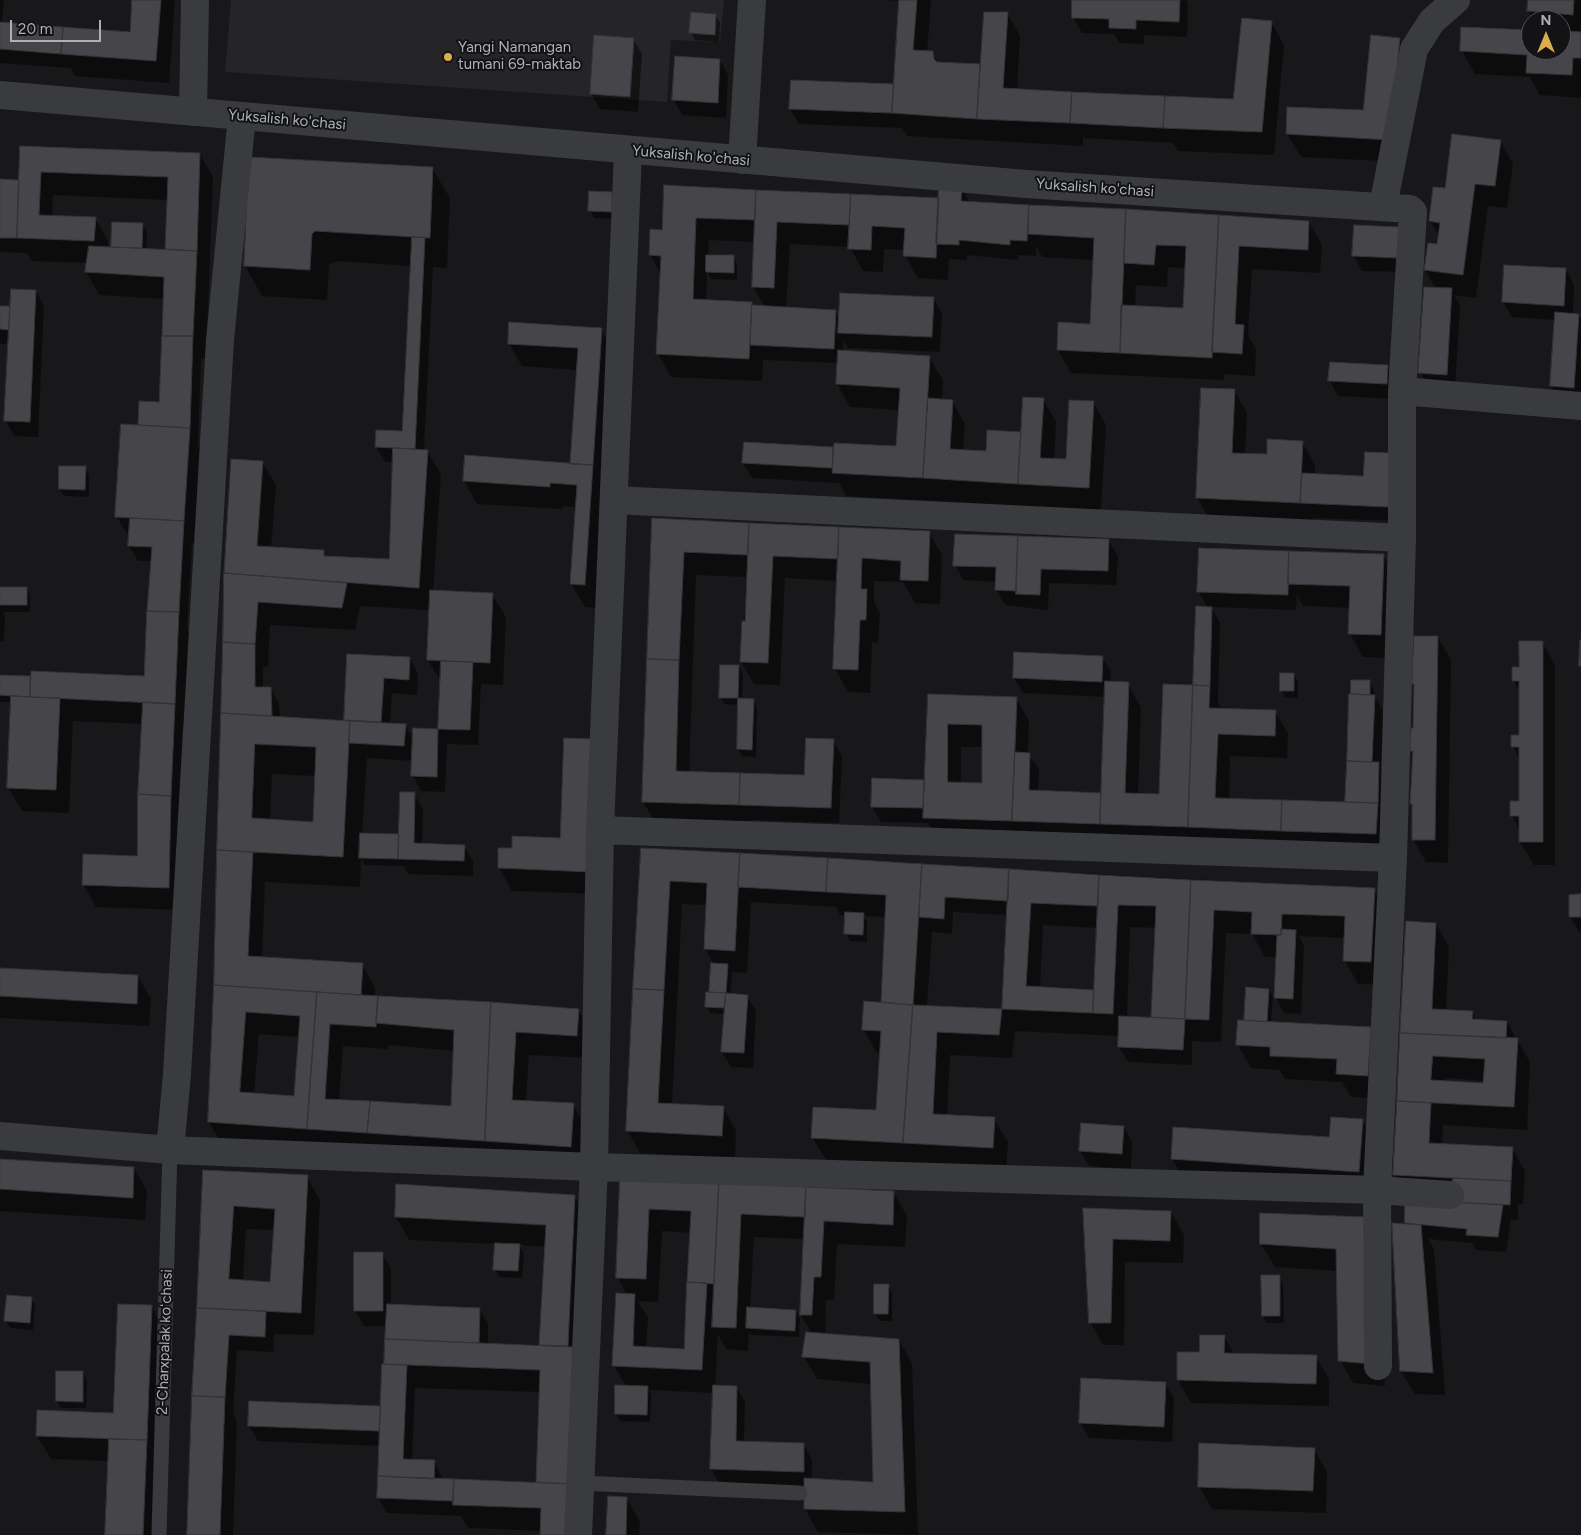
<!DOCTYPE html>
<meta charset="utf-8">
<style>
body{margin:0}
#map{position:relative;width:1581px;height:1535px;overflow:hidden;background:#18181a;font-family:Figtree,sans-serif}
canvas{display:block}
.north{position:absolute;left:1521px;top:10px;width:50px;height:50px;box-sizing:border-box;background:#131315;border:1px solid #505256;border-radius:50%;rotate:0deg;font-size:14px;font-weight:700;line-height:20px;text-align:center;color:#acb0b8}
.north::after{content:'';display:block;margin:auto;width:18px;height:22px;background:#dcad4f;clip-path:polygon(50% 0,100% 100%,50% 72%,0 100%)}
.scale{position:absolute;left:10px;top:20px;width:91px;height:22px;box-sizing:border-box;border:2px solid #acb0b8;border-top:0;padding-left:6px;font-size:15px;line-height:18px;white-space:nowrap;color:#acb0b8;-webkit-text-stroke:4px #131315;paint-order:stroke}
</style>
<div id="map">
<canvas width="1581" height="1535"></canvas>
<div class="north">N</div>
<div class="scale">20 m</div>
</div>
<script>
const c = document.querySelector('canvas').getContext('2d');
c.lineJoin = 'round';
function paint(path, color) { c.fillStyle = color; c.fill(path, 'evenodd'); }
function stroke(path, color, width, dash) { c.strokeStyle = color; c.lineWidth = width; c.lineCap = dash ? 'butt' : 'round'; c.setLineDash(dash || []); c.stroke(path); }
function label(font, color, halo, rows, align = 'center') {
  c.font = font + ' Figtree,sans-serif'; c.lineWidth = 4; c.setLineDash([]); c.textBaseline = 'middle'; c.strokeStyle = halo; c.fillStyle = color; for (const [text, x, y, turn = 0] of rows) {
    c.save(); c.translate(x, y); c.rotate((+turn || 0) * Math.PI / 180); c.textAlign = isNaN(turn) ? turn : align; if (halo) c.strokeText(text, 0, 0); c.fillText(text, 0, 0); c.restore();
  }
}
paint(new Path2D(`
 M231 0H724L720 42 671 40 667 102 225 72Z`), '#252527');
paint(new Path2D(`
 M0 0H4L2 23 131 33 134 0H175L169 83 75 76 71 68 0 63Z
 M887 0H931L927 52 932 53 938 63 981 65 1007 13 1020 36 1017 90 1235 100 1271 22 1284 45 1274 155 1178 151 1173 143 1083 138V146L907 136 902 128 799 124 790 109 895 88 900 1Z
 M1074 0H1186L1188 3 1187 37 1144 35V44L1119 43 1114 34 1082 33 1073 17Z
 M1529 0H1581V98L1540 95 1530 77 1475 74 1462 51 1531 31V50H1561V20H1534L1528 11Z
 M715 15 720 22 719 42 695 40 691 33Z
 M633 39 642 54 638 112 600 109 591 94Z
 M1399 39 1413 62 1402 162 1301 157 1287 134 1365 111Z
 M720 60 728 75 726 118 682 115 674 100Z
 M1500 141 1513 164 1507 208 1488 206 1476 298 1454 295 1460 305 1455 389 1428 387 1420 372 1436 289 1425 270 1439 245 1440 238 1430 221 1446 189Z
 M22 148 200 154 213 177 206 359H201L198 445 202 453 197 543H192L187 629 192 637 187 726H183L179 812 181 910 96 907 83 884 138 858 143 724 73 721 69 813 22 811 8 788 12 702H0V696L13 697V695L0 694V676L30 678 32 681 146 678 152 561H138L129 546 130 539 117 517 139 427 160 404 164 299 99 295 86 272 88 263 32 261 27 253 0 252V181H20ZM53 195 168 200 166 250H146L147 232 143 225 113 223 112 248H108V241L95 218 52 217Z
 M432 168 450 198 447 268 433 267 424 451H427L441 474 433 592 492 594 506 617 503 685 481 684 478 745 447 744 445 792 421 791 413 776V761L367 758 362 834 400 835 414 794 423 809 422 845 464 846 473 861V876L408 874 404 866 365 865 361 859 360 887 265 882 262 958 362 964 375 987V997L578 1010 592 1033 590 1058 529 1055 526 1102 573 1105 586 1127 583 1169 222 1145 209 1122 215 985 225 572 262 462 276 485 271 548 323 551 327 557 390 561 394 462H385L376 447 403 432 412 266 337 261 329 265 327 300 262 296 245 266ZM360 606 430 610 428 660 442 684 440 730 414 729V740L405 725 390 724 392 693 417 695 418 674 410 658 349 655 346 722 280 718 279 703 270 688H263V666L268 667 270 625 355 630ZM272 774 316 776 314 823 270 820ZM259 1034 300 1037 295 1098 254 1094ZM389 1045 455 1051 453 1107 339 1101 343 1046 388 1049Z
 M666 186 939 199 961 187 970 203 1309 222 1322 245 1320 273 1252 269 1248 335 1256 349 1255 376 1224 374V380L1071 373 1058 350 1091 325 1094 260 1042 257 1036 246V256L1018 255V260L967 255V260L949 259 948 280 918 278 905 255V250L884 249 883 272 863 271 850 247 790 244 786 308 835 311 840 319 933 298 942 313 940 352 848 348 843 340V352L929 357 943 380 942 400 952 401 965 424 963 451 987 452 1022 434 1043 399 1056 422 1054 460 1067 461 1093 402 1106 425 1101 510 846 496 839 483 752 478 743 463 833 448 834 451 897 447 900 410 850 407 837 384 838 363 763 360 762 381 671 377 658 354 661 274 650 255 664 231ZM709 240 755 242 753 287 765 307H753L751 303 706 301 707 272 711 279 737 280V264L733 256H708ZM1168 267 1186 268 1184 309 1135 307 1136 285 1167 287Z
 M612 193 616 200 615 219 594 218 590 211Z
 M1400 228 1407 272 1362 271 1354 256Z
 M1505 266 1566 269 1574 285 1573 315H1579L1581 319V402L1560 401 1551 386 1556 320 1512 317 1503 302Z
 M36 291 44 306 38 437 14 436 6 421 9 344H0V307H11Z
 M601 329 614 352 597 608 585 607 571 584 576 507 563 506V509L477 504 464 481 466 456 551 461 552 464 572 465 578 370 522 366 509 344Z
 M1387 367 1396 382 1395 399 1338 396 1330 381Z
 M1234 390 1247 413 1245 454 1268 455 1302 442 1315 465V475L1365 477 1366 453 1398 521 1313 518V525L1211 521 1197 498Z
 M60 467 85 468 89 475V497L64 496 60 489Z
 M654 519 929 532 942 555 940 604 915 603 903 582 874 581V602L880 613 878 643 872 642 870 693 848 692 835 669 838 581 785 578 780 685 754 684 741 662 748 577 696 575 689 772 806 776 833 741 842 756 839 823 752 820 751 828 657 825 643 802Z
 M956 535 1109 541 1118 556 1116 585 1049 583 1048 610 1005 605 996 589 997 582 963 580 955 565Z
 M1384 556 1397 579 1394 658 1363 657 1350 634 1351 608 1303 606 1297 595 1296 610 1211 607 1220 623 1218 702 1222 709 1275 711 1288 734 1287 758 1230 756 1229 800 1346 804 1352 681 1370 682 1374 689V695L1383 711 1381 767 1387 779 1385 849 937 840 928 823 881 822 872 807 873 780 926 782 929 695 1016 698 1029 721 1028 754 1039 769 1038 792 1102 794 1106 697 1023 693 1014 678 1015 654 1102 657 1111 672 1110 683 1128 684 1141 707 1138 795 1161 796 1194 687 1208 608 1198 591ZM961 747H983V784H961Z
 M0 588H26L30 595V612H3L5 616 4 641H0Z
 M1438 637 1451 660 1448 863 1426 862 1413 839 1411 804 1414 754 1412 751 1415 688 1413 684Z
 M1542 642 1555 665V865H1534L1520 842V831L1512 816 1520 803V760L1513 747V736H1520V693L1514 681 1520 668Z
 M739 667 743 674 742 699 753 700 757 707 756 757 742 756 738 749 739 705 725 704 720 697Z
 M1294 675 1298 682V698L1285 697 1281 690Z
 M561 839 604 894 512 891 499 868 513 850Z
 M642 849 1374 889 1387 912 1384 985 1358 984 1345 961 1346 938 1299 936 1304 946 1301 1014 1284 1013 1276 998 1277 957H1265L1252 934 1226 933 1221 1042 1192 1041V1065L1128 1062 1119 1047 1120 1036 1015 1031 1012 1058 950 1055 947 1116 994 1119 1008 1142 1006 1171 826 1160 812 1137 877 1112 881 1053H877L864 1030 883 1004 887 917 864 916 867 921V942L850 941 846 934V915H840L836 907 751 902 747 973 732 972 730 995 747 996 756 1011 753 1068 731 1067 722 1052 725 1014 710 1013 706 1006 712 965H714L705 949 708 905 682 904 672 1105 723 1108 736 1130 735 1158 640 1153 627 1130ZM953 912 1008 915 1003 1010 927 1006 932 932 952 934ZM1043 925 1098 928 1095 991 1040 988ZM1130 927 1157 928 1154 1019 1127 1018Z
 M1581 896V932H1579L1570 916Z
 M1407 923 1436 924 1449 947 1446 1011 1472 1012 1477 1021 1507 1022 1530 1062 1527 1130 1443 1125 1442 1145 1512 1148 1525 1171 1523 1204H1518V1220L1511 1219 1506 1252 1476 1250 1472 1243 1428 1239 1434 1249 1445 1395 1415 1394 1401 1371 1409 1201 1394 1175ZM1445 1078 1485 1081 1484 1084 1445 1082Z
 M0 969 138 976 151 999 149 1026 0 1018Z
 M1269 990 1273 997 1271 1023 1370 1028 1383 1051 1381 1098 1351 1097 1342 1082 1285 1079 1279 1070 1251 1068 1238 1045 1246 1020Z
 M1362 1121 1375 1144 1372 1194 1185 1182 1172 1159 1330 1138Z
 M1124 1127 1132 1142 1131 1169 1089 1166 1080 1151Z
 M0 1160 134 1168 147 1191 145 1220 0 1211Z
 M204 1172 307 1177 320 1200 314 1335 274 1334 273 1352 237 1350 233 1414 237 1421 233 1535H188ZM246 1229 275 1230 271 1283 243 1281Z
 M622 1180 894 1193 907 1216 905 1247 837 1244 834 1300H826L825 1335 899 1340 912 1363 918 1535 818 1532 805 1509V1487L720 1484 711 1469 714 1393 649 1390 651 1394 650 1422 620 1421 616 1414 626 1386 614 1366 627 1295 617 1277ZM662 1231 691 1233 685 1350 646 1348 648 1318 638 1301 658 1302ZM754 1237 805 1239 801 1315 812 1334 804 1357 817 1379 871 1384 874 1483 812 1479V1460L804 1445 744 1443 745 1402 736 1387 715 1386 718 1334 726 1349 748 1351 749 1332 751 1335 799 1337 800 1318 796 1311 750 1309Z
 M574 1196 587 1219 582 1535H541L542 1531 468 1528 461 1516 387 1513 378 1498 380 1446 258 1441 249 1426 382 1407 387 1366V1326H364L355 1311V1254H382L391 1269V1306L480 1309 488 1324V1344L540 1346 546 1247 519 1245 524 1253 522 1278 499 1277 495 1269 496 1244 409 1240 396 1217ZM415 1388 541 1392 537 1484 455 1485 453 1480H443L434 1461 412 1460Z
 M1084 1209 1171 1212 1184 1235 1183 1263 1125 1262 1124 1345H1103L1090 1322Z
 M1379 1241 1385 1386 1353 1383 1340 1360 1338 1271 1275 1267 1261 1244Z
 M1279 1276 1283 1283 1284 1323H1267L1263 1316Z
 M875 1285H888L892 1293V1321H880L875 1314Z
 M31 1298 35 1305 33 1330 10 1328 6 1321Z
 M151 1306 165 1329 156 1535H106L109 1461 51 1459 37 1436 38 1411 114 1414Z
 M1224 1336 1235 1355 1316 1357 1329 1379V1406L1191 1403 1178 1380 1201 1354Z
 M83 1373 87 1380 86 1408H61L57 1401Z
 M1165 1383 1174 1398 1172 1442 1089 1438 1080 1422Z
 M1314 1449 1327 1472 1326 1513 1212 1509 1199 1486Z
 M627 1499 640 1522 639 1535H607Z`), '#0007');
const building = new Path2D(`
 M132 0H161L156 61 61 54 63 27 130 32Z
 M899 0H917L913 50 933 51 934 59 937 62 980 64 977 119 892 113Z
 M1072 0H1180L1179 22 1136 20V29L1109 28V19L1072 18Z
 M1528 0H1574L1573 15 1527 11Z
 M691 12 716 14 715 35 689 33Z
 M984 12H1008L1003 88 1072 92 1070 123 977 119Z
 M1242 18 1272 21 1262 132 1163 128 1165 96 1233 99Z
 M0 22 63 27 61 54 0 49Z
 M1461 27 1531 30V50H1561V31L1581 32V58H1573L1572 75 1526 73 1527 55 1460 51Z
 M594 35 634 38 630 97 590 94Z
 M1371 35 1400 38 1390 140 1286 134 1287 107 1363 110Z
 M675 56 720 59 718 103 672 100Z
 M791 80 894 84 892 113 789 109Z
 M1072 92 1165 96 1163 128 1070 123Z
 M1452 134 1501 140 1495 186 1475 184 1463 275 1424 270 1428 243 1437 244 1440 223 1429 221 1433 187 1445 188Z
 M20 146 200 153 197 251 165 249 168 177 41 172 39 215 96 217 94 241 17 238Z
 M249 157 433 167 430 238 315 231 312 234 310 270 244 266Z
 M0 179 19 180 17 238H0Z
 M664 185 756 190 755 220 696 218 693 299 752 302 749 359 656 354 661 256 649 255 650 229 662 230Z
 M939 185 962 186 961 201 1029 205 1027 241 1010 240V245L959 240V245L936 244Z
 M756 190 851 194 849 225 777 222 774 288 752 287Z
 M589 191 612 192V212L588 211Z
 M851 194 939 198 936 258 903 256 905 228 872 226 871 250 848 249Z
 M1029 205 1126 209 1120 353 1057 350 1058 322 1090 324 1094 238 1028 234Z
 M1126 209 1219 215 1212 358 1120 353 1121 305 1183 308 1186 246 1156 245 1154 265 1124 263Z
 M1219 215 1309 221 1308 250 1239 246 1235 324 1244 325 1242 354 1212 352Z
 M112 222 143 223 142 248 111 247Z
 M1354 225 1400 227 1399 258 1352 256Z
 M412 237H425L415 449 375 447 376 430 402 431Z
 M89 246 197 251 193 336H162L164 277 85 272Z
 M706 255H734V273L706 272Z
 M1504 265 1566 268 1564 306 1502 302Z
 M1424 287 1452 288 1447 375 1418 373Z
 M11 289 36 290 30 422 4 421Z
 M840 293 934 297 932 337 838 333Z
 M752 305 836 310 834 349 750 345Z
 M0 306H10L9 330 0 329Z
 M1555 312 1579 314 1574 388 1550 386Z
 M509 322 602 328 593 465 570 464 578 348 508 344Z
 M162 336H193L190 428 138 425 139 401 159 402Z
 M838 350 930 356 923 478 832 473 834 443 896 446 900 388 836 384Z
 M1330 362 1388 365 1387 384 1328 381Z
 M1201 388 1235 389 1232 453 1267 454V439L1303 441 1300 503 1196 498Z
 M1023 397 1044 398 1040 458 1066 459 1069 400 1094 401 1089 488 1018 484Z
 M928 398 953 400 950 449 986 451 987 430 1021 432 1018 484 923 478Z
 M121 424 190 428 184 521 115 517Z
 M744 442 833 447 832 468 742 463Z
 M393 448 428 450 419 588 224 573 231 459 263 461 257 546 324 550V556L389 559Z
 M1365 452 1392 453 1389 507 1300 503 1302 473 1363 476Z
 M465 455 593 465 585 585 570 584 577 485 550 483V487L463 481Z
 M59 466H86L85 490 59 489Z
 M130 518 184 521 179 612 147 611 152 547 128 546Z
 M652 518 749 523 748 555 684 552 679 660 647 659Z
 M749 523 839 527 838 559 773 556 768 663 740 662 742 621H745Z
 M839 527 930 531 928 581 900 580 901 561 862 558 861 589H867L866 620H860L858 670 833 669Z
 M955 534 1018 536 1016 591 995 590 996 567 953 566Z
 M1018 536 1109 539 1108 571 1041 569 1040 595 1016 594Z
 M1199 548 1289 551 1288 595 1197 592Z
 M1289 551 1384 554 1381 635 1348 634 1350 586 1288 584Z
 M224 573 347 583 342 608 258 602 255 644 223 642Z
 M0 587H27V605H0Z
 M430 590 493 593 490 663 427 660Z
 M1196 606 1212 607 1210 686 1193 685Z
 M147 611 179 612 175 704 30 697 31 671 144 676Z
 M1414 636H1438L1435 840H1412V804H1410L1413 751H1410L1411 728H1413L1414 684H1412Z
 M1580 640H1581V666H1579Z
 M1519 641H1543V842H1519V816H1510V801H1519V747H1511V735H1519V681H1512V667H1519Z
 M223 642 255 644V687H271L272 716 221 713Z
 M1014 652 1103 656 1102 682 1013 678Z
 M347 654 410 657 409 680 384 678 381 722 344 720Z
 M647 659 679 660 676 771 740 773 739 805 642 802Z
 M441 661 473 662 470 730 438 729Z
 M720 665H739L738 698H719Z
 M1280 673H1294V691H1280Z
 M0 675 30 676V697L0 695Z
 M1351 680H1370V695L1351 694Z
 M1105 681 1129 682 1125 793 1159 794 1163 684 1193 685 1188 827 1100 824Z
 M1193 685 1210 686 1209 708 1276 710 1275 736 1218 734 1215 798 1282 800 1281 831 1188 827Z
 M928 694 1017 697 1012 821 923 818ZM948 724 982 725V783L948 782Z
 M1349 694 1375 695 1372 762 1347 761Z
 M11 696 60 698 56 790 7 788Z
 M738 698 754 699 752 750 737 749Z
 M143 702 175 704 171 796 138 794Z
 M221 713 350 721 343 857 217 850ZM255 744 316 747 313 822 252 818Z
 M350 721 406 724 404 746 349 743Z
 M413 728 438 729 437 777 411 776Z
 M564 738 597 739 591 872 498 868V848H512V836L560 838Z
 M806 738 834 739 831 808 739 805 740 773 804 775Z
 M1015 752 1030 753 1029 790 1101 793 1100 824 1012 821Z
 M1347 761 1379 762 1378 803 1345 802Z
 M872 778 924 780 923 808 871 807Z
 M400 792H415L414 843 465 845 464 861 398 859Z
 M138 794 171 796 169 888 82 885 83 854 137 856Z
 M1282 800 1378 803 1376 834 1281 831Z
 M360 833 399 834 398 859 359 858Z
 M641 848 740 853 735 951 704 949 707 883 670 881 664 990 633 989Z
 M217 850 253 852 248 956 363 963 361 995 214 985Z
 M740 853 828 858 826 892 738 887Z
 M828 858 922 864 913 1005 881 1002 886 895 826 892Z
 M922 864 1009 869 1008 901 945 897 944 919 919 917Z
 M1009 869 1099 875 1098 906 1031 903 1026 986 1094 990 1093 1013 1002 1009Z
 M1099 875 1191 880 1185 1019 1151 1017 1156 906 1118 905 1113 1014 1093 1013Z
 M1191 880 1375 888 1371 962 1343 961 1345 916 1282 914 1281 935 1251 934 1252 912 1214 910 1209 1020 1185 1019Z
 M1581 894V917H1569V895Z
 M845 912 864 913 863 935 844 934Z
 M1406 921 1436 923 1432 1009 1473 1011 1472 1019 1507 1021 1506 1038 1400 1033Z
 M1281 929 1296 930 1293 999 1274 998 1277 935H1281Z
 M711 963 728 964 726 993 709 992Z
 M0 968 138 975 137 1004 0 996Z
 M214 985 317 992 307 1129 208 1122ZM246 1012 300 1016 294 1096 240 1092Z
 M1246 987 1269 989 1267 1022 1244 1020Z
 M633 989 664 990 658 1103 724 1106 722 1136 626 1131Z
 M317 992 378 996 376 1027 330 1024 325 1099 370 1101 367 1133 307 1129Z
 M706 992 726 993 724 1008 705 1007Z
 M726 993 748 995 744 1053 721 1052Z
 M378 996 491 1002 485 1141 367 1133 370 1101 451 1106 454 1030 376 1023Z
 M864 1001 913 1005 903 1143 811 1138 813 1107 876 1110 881 1031 862 1030Z
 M491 1002 579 1009 577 1036 516 1032 512 1100 574 1103 571 1147 485 1141Z
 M913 1005 1002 1009 999 1035 937 1032 933 1114 995 1117 993 1148 903 1143Z
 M1119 1016 1185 1019 1183 1050 1118 1047Z
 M1238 1020 1371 1027 1368 1076 1336 1074 1337 1059 1270 1056V1047L1236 1045Z
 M1400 1033 1518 1038 1514 1107 1397 1101ZM1433 1056 1485 1059 1483 1083 1431 1080Z
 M1397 1101 1431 1103 1429 1143 1513 1147 1511 1181 1393 1175Z
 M1331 1117 1363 1119 1359 1172 1171 1159 1173 1127 1329 1137Z
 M1081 1123 1124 1126 1122 1154 1079 1151Z
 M0 1159 134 1167 133 1198 0 1189Z
 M203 1170 308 1175 301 1313 197 1308ZM234 1206 275 1209 270 1282 229 1279Z
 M620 1178 719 1183 714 1284 687 1282 691 1211 649 1209 646 1279 616 1278Z
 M1453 1178 1511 1181 1510 1205 1451 1202Z
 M719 1183 806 1187 805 1217 741 1214 736 1328 712 1327Z
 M396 1184 575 1195 568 1346 539 1345 546 1225 395 1217Z
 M806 1187 894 1191 893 1225 824 1221 821 1277H814L812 1315H800Z
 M1405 1199 1503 1205 1498 1237 1466 1235 1467 1229 1405 1223Z
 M1083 1208 1171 1211 1170 1241 1113 1239 1111 1323H1089Z
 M1260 1213 1366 1217 1372 1364 1338 1361 1336 1249 1260 1244Z
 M1392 1223 1421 1225 1433 1373 1400 1371Z
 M495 1243 520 1244 518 1271 493 1270Z
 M354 1252H383V1311H354Z
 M1261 1275H1280V1316H1262Z
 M687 1282 707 1283 702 1370 612 1366 616 1293 635 1294 633 1346 684 1349Z
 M874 1284H889L888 1314H874Z
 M7 1295 32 1297 30 1323 4 1321Z
 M118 1304 152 1305 147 1440 36 1436 37 1410 113 1413Z
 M387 1304 480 1308 479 1343 385 1339Z
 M747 1307 796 1310 795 1331 746 1328Z
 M197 1308 266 1311 265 1337 229 1335 225 1397 192 1396Z
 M806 1332 899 1339 905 1512 804 1509V1478L873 1482 870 1362 802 1357Z
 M1200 1335H1225L1224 1353 1317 1355 1316 1384 1177 1380V1352H1199Z
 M385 1339 573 1347 571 1484 536 1482 540 1370 384 1364Z
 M382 1364 407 1365 403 1459 435 1460 434 1479 378 1476Z
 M56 1371H83V1402L56 1401Z
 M1081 1378 1166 1382 1164 1427 1079 1423Z
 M615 1385 648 1386 647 1415 615 1414Z
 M713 1385 737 1386 736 1441 804 1443V1472L710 1469Z
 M192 1396 225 1397 220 1535H187Z
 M249 1401 381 1406 379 1431 248 1426Z
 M109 1439 147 1440 143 1535H105Z
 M1199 1443 1315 1448 1313 1491 1198 1487Z
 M378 1476 454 1479 453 1501 377 1498Z
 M454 1479 571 1484 569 1535H540L541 1508 453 1505Z
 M608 1496 627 1497 626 1535H606Z`);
paint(building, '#46464a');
stroke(building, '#333336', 1);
stroke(new Path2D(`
 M580 1483 800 1493
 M159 1535 170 1150`), '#3a3b3f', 15);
stroke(new Path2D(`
 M0 95 1026 184 1410 209 1413 212 1402 391V538L1393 858 1377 1190 1378 1366
 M193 112 195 0
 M742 160 752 0
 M1383 206 1414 49 1432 21 1456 0
 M1402 391 1581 406
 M614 500 1402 538
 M600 830 1393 858
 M0 1136 170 1150 594 1167 1377 1190 1450 1195
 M170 1150 177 1074 220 340 242 116
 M578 1535 594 1167 600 830 628 151`), '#3a3b3f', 28);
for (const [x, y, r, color] of [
 [448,57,5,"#dcad4f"]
]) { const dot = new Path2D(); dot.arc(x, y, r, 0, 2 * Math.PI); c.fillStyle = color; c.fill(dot); stroke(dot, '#131315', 2); }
label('15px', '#acb0b8', '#131315', [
 ["Yangi Namangan",458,48],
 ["tumani 69-maktab",458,65]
], 'left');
label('15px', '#acb0b8', '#131315', [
 ["Yuksalish ko'chasi",287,120,5],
 ["Yuksalish ko'chasi",691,156,5],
 ["Yuksalish ko'chasi",1095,188,4],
 ["2-Charxpalak koʻchasi",165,1342,-88]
]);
</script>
